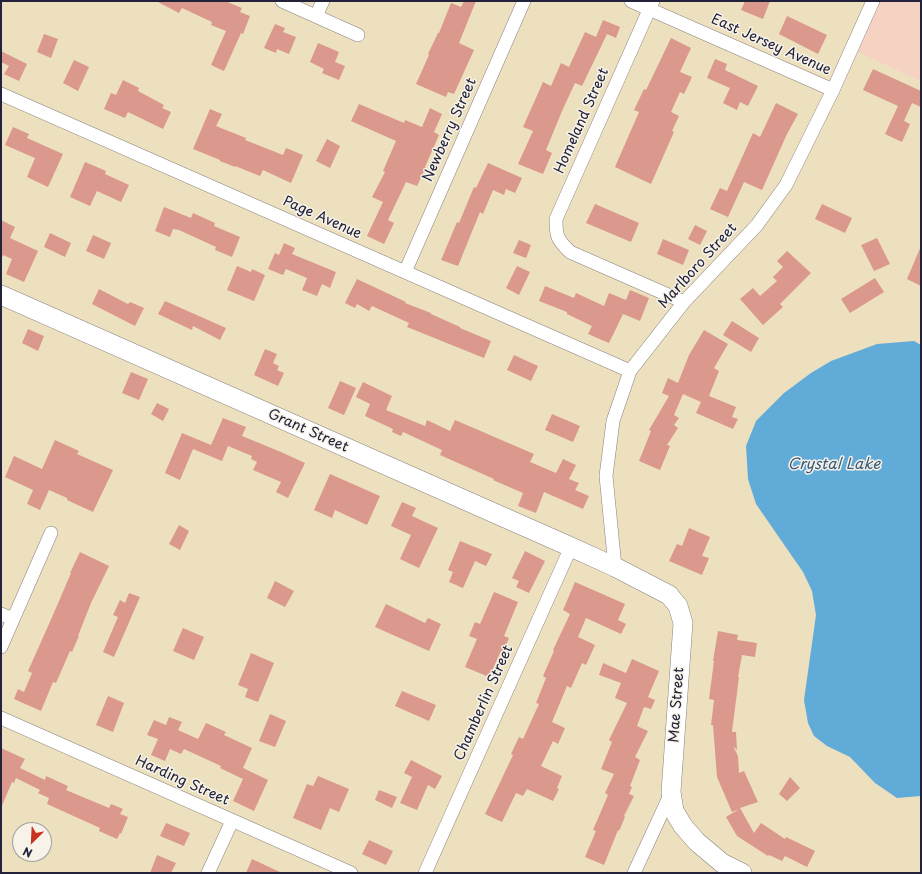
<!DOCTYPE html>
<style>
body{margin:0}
#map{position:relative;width:922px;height:874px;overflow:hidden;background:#ede0bf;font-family:"Playpen Sans",sans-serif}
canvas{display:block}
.frame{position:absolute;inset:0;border:2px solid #22223b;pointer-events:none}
.north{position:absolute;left:12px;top:822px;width:40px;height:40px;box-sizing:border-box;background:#f7f3e8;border:1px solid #a29fa3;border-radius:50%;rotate:204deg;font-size:11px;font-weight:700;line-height:16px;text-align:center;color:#22223b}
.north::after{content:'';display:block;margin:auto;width:14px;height:18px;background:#c8321e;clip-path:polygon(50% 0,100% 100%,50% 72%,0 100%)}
</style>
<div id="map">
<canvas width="922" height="874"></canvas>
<div class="frame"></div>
<div class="north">N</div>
</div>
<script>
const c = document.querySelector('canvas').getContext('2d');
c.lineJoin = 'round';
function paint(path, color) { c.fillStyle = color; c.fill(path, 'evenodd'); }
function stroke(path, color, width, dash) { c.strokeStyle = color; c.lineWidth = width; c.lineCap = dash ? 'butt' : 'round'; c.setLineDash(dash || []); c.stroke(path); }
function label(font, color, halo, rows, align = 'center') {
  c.font = font + ' "Playpen Sans",sans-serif'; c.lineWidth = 3; c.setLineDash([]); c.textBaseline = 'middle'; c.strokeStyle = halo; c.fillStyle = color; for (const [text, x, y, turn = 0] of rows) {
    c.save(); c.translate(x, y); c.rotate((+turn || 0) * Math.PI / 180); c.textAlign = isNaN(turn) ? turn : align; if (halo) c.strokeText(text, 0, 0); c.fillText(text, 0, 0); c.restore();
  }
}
paint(new Path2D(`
 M873 1H921V81L851 49Z`), '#f6d2c3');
paint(new Path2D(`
 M914 341 921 345V796L897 798 875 783 850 757 827 746 814 736 808 723 804 700 816 615 812 591 803 572 756 504 748 479 746 446 756 421 784 393 811 373 831 361 877 344Z`), '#61abd9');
paint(new Path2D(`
 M156 1H225L242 8 240 12 250 16 243 34 241 33 224 71 211 65 226 31 211 25 212 22 182 8 179 13Z
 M464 1H476L459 43 474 50 454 94 448 92 446 97 416 84 429 55 428 54 438 33H439L451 3 461 7Z
 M745 1H770L763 19 741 10Z
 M787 16 827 35 818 54 779 34Z
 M603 20 620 27 616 38 607 34 582 86 575 83 562 111 546 150 552 153 543 174 518 164 533 131 523 127 543 82 551 86 561 63 569 67 585 32 596 37Z
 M275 24 285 28 283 32 296 37 289 54 277 49 276 53 264 48Z
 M44 34 58 39 51 58 37 52Z
 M671 38 691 48 680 72 692 77 684 94 680 92 671 112 679 116 672 131 674 132 651 184 615 167 639 112 634 110 644 89 646 90Z
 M318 43 339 52 335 62 345 66 339 80 322 73 324 69 310 62Z
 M1 51 27 64 19 81 4 74 9 66 1 62Z
 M715 59 727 64 725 70 758 86 748 106 740 102 737 110 723 103 730 88 707 78Z
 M74 60 89 67 78 91 63 83Z
 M873 69 921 91V107L912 103 904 121 910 124 902 142 885 134 898 106 863 90Z
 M123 80 139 88 138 91 164 105 162 108 171 112 163 129 128 112 125 118 104 109 111 93 116 95Z
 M776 103 798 114 787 134 762 190 744 182 728 217 710 209 720 188 727 191 753 133 760 137Z
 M359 104 404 123 405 120 422 127 430 108 442 114 434 132 439 135 425 167H426L417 186 406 182 388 220 394 223 384 244 367 236 383 202 372 197 385 172 383 171 396 141 351 121Z
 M210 109 222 114 216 126 246 138 245 140 283 155 286 148 303 155 291 183 263 170 260 176 235 166V167L220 161V160L193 149Z
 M13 127 29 134 27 138 63 154 48 187 27 177 35 158 5 145Z
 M327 139 340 146 330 168 316 161Z
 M85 162 106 171 105 174 129 185 121 202 97 191 90 206 70 197Z
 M488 163 522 178 515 193 506 189 504 195 493 190 483 214 480 212 458 266 441 260 457 222 459 223 474 187 476 188Z
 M595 204 639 223 631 242 586 223Z
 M822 204 852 218 845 233 815 219Z
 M164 207 191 218 193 213 215 223 214 226 240 237 232 257 215 250 216 247 179 230 173 229 170 237 155 231Z
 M1 220 15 227 10 238 38 251 24 282 6 274 12 259 3 255 1 259Z
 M695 225 707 231 700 245 688 239Z
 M50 233 71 243 65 257 44 247Z
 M93 235 111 243 104 259 86 251Z
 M877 238 890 264 874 271 861 245Z
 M663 239 689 250 683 265 657 254Z
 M519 240 531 245 526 258 513 253Z
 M284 243 295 248 292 254 336 272 330 288 322 284 317 296 302 290 307 278 286 269 283 275 268 269 275 253 279 255Z
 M921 246V286L907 279Z
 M787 251 811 273 780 304 783 307 763 325 740 299 753 288 760 296 777 281 773 277 783 267 777 261Z
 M237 266 251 272 252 269 265 275 254 301 227 290Z
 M517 266 530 272 519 295 506 288Z
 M875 278 884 292 850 313 841 299Z
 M357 279 406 302 405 303 431 313V314L460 327V328L491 341 484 358 407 327 409 323 372 306 369 311 357 304 355 308 345 303Z
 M545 286 574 298 576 293 604 306 609 293 626 300 630 290 649 298 640 321 623 314 609 343 588 334 592 326 567 314V312L539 301Z
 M99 289 128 304 130 302 144 308 135 326 92 304Z
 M165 301 226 328 220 340 193 326 192 330 158 314Z
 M732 321 759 338 751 352 723 335Z
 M28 329 44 336 38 351 22 343Z
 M704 330 728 344 714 368 719 371 709 396 736 407 732 417 738 419 733 429 696 413 701 402 683 394 674 415 679 418 674 425 678 428 667 445 670 446 660 470 639 461 651 431 649 430 669 396 662 393 668 378 678 383 689 355Z
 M265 349 277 354 273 363 279 366 277 370 284 373 278 386 254 375Z
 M514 355 538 366 531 381 507 370Z
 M131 372 148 379 139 400 122 393Z
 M340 381 356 388 344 415 328 408Z
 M363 382 392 396 386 410 425 426 427 420 450 431 455 420 534 454 530 462 556 473 563 459 576 465 569 479 579 483 575 490 589 496 583 509 544 492 536 513 518 506 523 493 493 480 494 479 440 455 442 450 403 432 401 436 392 432 393 429 365 416 370 404 356 397Z
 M157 403 169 409 163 421 151 414Z
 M552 414 580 426 573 442 545 430Z
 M223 418 246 427 242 436 281 452 305 463 288 498 276 492 281 482 253 470 257 462 251 459 252 456 228 446 222 461 193 449 180 480 165 473 182 433 211 445Z
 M55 440 79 451 77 454 113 470 93 512 67 500V498L49 490 40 510 27 504 33 490 5 477 14 456 42 469Z
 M330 474 380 496 367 525 335 510 332 518 314 510Z
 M402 502 416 508 412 516 438 528 419 568 400 559 411 535 391 526Z
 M179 525 189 531 180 550 169 544Z
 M689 528 710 537 702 556 709 558 702 575 669 561 677 544 682 546Z
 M460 541 492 554 486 566 475 561 463 588 449 582 453 572 448 570Z
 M525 551 545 561 529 593 516 587 519 581 512 578Z
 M80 552 109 566 91 603 78 636H79L72 652 70 651 56 683 53 682 41 711 14 699 18 689 24 692 32 673 28 671 53 615 71 573H70Z
 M275 581 294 591 285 607 267 598Z
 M575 582 625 604 618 620 626 624 621 634 586 618 578 637 595 645 586 665 582 663 571 688 567 686 552 722 565 728 558 744 553 741 541 766 562 776 557 788 559 789 553 801 527 789 523 796 516 793 502 822 485 814 513 755 511 754 519 737 523 739 539 704 536 703 546 678 543 676 554 651 553 650 570 614 563 610Z
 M494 592 518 602 504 636 509 638 503 652 501 651 489 677 465 667 477 639 469 636 475 622 480 624Z
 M129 593 140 597 114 657 103 652 118 617 113 615 120 600 125 603Z
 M386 604 425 623 428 618 441 624 429 651 375 627Z
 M183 628 204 637 194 660 173 651Z
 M718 631 738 635 737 640 757 643 755 657 742 655 738 677H739L732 732H736L737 750 733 746 738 756 739 773 744 771 758 802 740 808 754 833 761 823 785 839 786 837 815 851 807 867 785 856 782 861 769 855 768 856 737 836 726 817 739 809 732 812 717 777 713 725H711L714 700 709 699 714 661H713Z
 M251 653 274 663 258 702 245 697 248 689 238 685Z
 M632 659 659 671 648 697 655 700 651 709 644 707 637 726 648 731 635 757 640 760 630 786 632 787 629 794 634 796 624 816 625 817 619 831 618 830 604 865 585 857 596 831 593 830 608 795 605 793 614 774 601 769 612 742 609 740 627 703 615 698 621 683 599 675 603 663 626 673Z
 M402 691 436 705 429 721 395 706Z
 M108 696 124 703 113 732 96 725Z
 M270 714 286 721 275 747 259 741Z
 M169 717 182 722 178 730 198 739 206 723 226 732 224 735 252 748 243 768 268 780 254 811 233 801 243 779 220 768 221 766 184 749 181 754 170 749 165 761 151 755 158 739 147 735 154 720 166 725Z
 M1 748 25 759 20 768 45 780 46 776 68 786 66 790 109 808 111 804 123 809 120 814 128 817 121 834 120 833 117 839 99 831 100 828 47 804 49 798 38 793 40 790 16 778 14 783 12 782 1 808Z
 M411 760 442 776 435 789 428 785 417 810 400 803 412 777 404 773Z
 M318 776 349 789 339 812 330 808 321 830 293 818 307 784 313 786Z
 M790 777 800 788 787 801 779 794Z
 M379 790 397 797 392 808 375 800Z
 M166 823 190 833 184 846 160 836Z
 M369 840 393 851 386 865 362 854Z
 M157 855 176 863 171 873H150Z
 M252 859 282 873H246Z`), '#db988c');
const street = new Path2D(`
 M282 1 358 35
 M631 1 833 90
 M653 1 556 219C556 237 557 239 570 252L684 302
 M316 16 323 1
 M1 94 630 371
 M405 272 524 1
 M615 567 606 476 613 421 630 371 684 302 757 225 786 185 833 90 873 1
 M1 614 13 619
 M1 647 51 533
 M1 718 351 873
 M208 873 232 821
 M425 873 571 547
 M634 873 671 793`);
const secondary = new Path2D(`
 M1 295 571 547 615 567 669 595 678 606 683 623 671 792 674 811 683 826 697 842 722 863 742 873`);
stroke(street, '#88817d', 14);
stroke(secondary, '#88817d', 20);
stroke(street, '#fff', 13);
stroke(secondary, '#fff', 19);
label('14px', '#22223b', '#f7f3e8', [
 ["East Jersey Avenue",771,45,24],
 ["Homeland Street",582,121,-66],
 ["Newberry Street",450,130,-66],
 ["Page Avenue",322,218,24],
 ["Marlboro Street",698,266,-48],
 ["Grant Street",308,431,24],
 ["Chamberlin Street",484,703,-66],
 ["Mae Street",677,705,-86],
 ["Harding Street",182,781,24]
]);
label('italic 15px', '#3b597a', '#f7f3e8', [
 ["Crystal Lake",834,465]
]);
</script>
